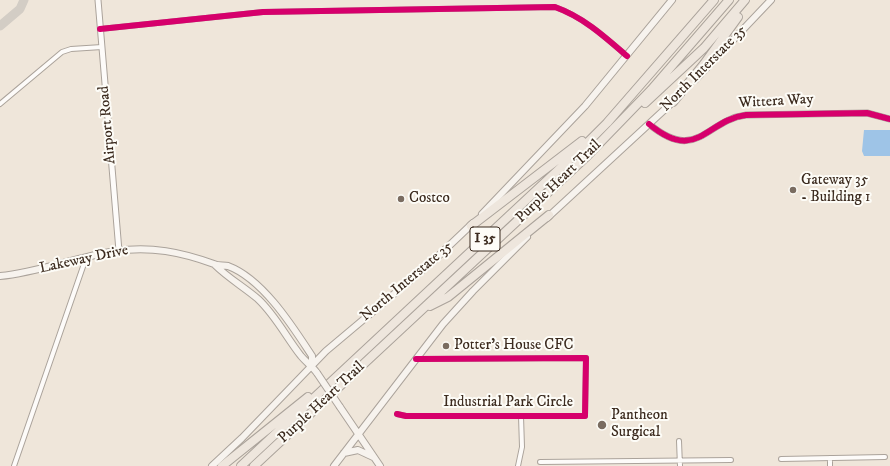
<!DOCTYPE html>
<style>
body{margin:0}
canvas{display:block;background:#efe6da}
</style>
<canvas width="890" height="466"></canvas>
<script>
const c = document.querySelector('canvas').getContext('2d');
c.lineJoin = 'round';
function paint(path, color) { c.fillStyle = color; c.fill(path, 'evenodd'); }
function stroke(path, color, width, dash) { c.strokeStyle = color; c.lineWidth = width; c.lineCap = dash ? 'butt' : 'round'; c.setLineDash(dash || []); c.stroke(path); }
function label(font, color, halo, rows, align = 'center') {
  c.font = font + ' "IM FELL DW Pica",serif'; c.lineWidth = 4; c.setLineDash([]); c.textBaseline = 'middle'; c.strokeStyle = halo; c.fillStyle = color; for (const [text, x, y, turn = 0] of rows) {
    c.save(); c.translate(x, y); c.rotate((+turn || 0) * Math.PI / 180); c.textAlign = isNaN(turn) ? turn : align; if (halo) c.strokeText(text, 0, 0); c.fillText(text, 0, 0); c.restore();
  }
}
paint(new Path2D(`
 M864 130H890V156H864L862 151Z`), '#9ec4e7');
stroke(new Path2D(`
 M0 26 20 9 24 0`), '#d3cdc5', 9);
const minor = new Path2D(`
 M100 29 263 12 555 7C583 17 604 36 627 56
 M0 104 62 52 71 49 102 47
 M397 414 406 416H585L586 358 416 359
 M679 441 680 466
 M781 459 885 457
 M540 462 731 460
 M14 466 86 258
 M518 466 522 447 521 416
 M830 466V458`);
const tertiary = new Path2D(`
 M98 0 119 251
 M649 124C697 164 706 120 746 115L867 113 890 119`);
const secondary = new Path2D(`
 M695 80 771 0
 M482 214 585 106 672 0
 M547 218 676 99
 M215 265C228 278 244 287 258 299 276 316 286 337 301 356 306 362 312 366 317 373
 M0 276C39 272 77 257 116 251 151 246 181 252 214 264 218 266 224 265 228 266 263 279 293 327 312 356V365
 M340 407 380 466
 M344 453 358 450 373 457
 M212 466 242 438 326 351 432 262 473 223
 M334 466 443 324 473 291 527 237`);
const motorway = new Path2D(`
 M673 102 704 64 738 17
 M645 103 704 48 745 0
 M471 226 582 141
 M430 306 448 297 549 215
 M222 466 308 397
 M241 466 585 145 607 123 714 0
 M254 466 587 156 651 90 729 0`);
stroke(minor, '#aba39b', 6);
stroke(tertiary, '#aba39b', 7);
stroke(secondary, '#aba39b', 8);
stroke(motorway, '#aba39b', 10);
stroke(minor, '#fdfbf9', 4);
stroke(tertiary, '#fdfbf9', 5);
stroke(secondary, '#f7f3ee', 6);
stroke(motorway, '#eee6dd', 8);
const secondaryBridge = new Path2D(`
 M317 373 340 407`);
stroke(secondaryBridge, '#aba39b', 8, []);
stroke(secondaryBridge, '#f7f3ee', 6);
stroke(new Path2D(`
 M100 29 263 12 555 7C583 17 604 36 627 56
 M649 124C697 164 706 120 746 115L867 113 890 119
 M397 414 406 416H585L586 358 416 359`), '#d6006c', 6);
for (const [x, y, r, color] of [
 [793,190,4,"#7a6c60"],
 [401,199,4,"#7a6c60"],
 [446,346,4,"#7a6c60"],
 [602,425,5,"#7a6c60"]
]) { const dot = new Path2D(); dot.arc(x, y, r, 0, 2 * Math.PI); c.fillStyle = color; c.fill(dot); stroke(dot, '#fdfcf7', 1.5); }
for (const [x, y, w] of [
 [485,239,30]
]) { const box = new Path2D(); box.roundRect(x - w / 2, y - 12, w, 24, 3); c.fillStyle = '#fdfcf7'; c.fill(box); stroke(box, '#3b2a1e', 1); }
label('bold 14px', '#3b2a1e', null, [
 ["I 35",485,239]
]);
label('15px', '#3b2a1e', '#fdfcf7', [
 ["North Interstate 35",704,69,-45],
 ["Wittera Way",776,102,-3],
 ["Airport Road",108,125,-95],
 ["Purple Heart Trail",559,182,-44],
 ["Lakeway Drive",84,260,-12],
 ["North Interstate 35",407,282,-40],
 ["Purple Heart Trail",322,403,-43],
 ["Industrial Park Circle",508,403]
]);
label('15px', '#3b2a1e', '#fdfcf7', [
 ["Gateway 35",801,181],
 ["- Building 1",801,198],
 ["Costco",409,199],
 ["Potter's House CFC",454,346],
 ["Pantheon",611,416],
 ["Surgical",611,433]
], 'left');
</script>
